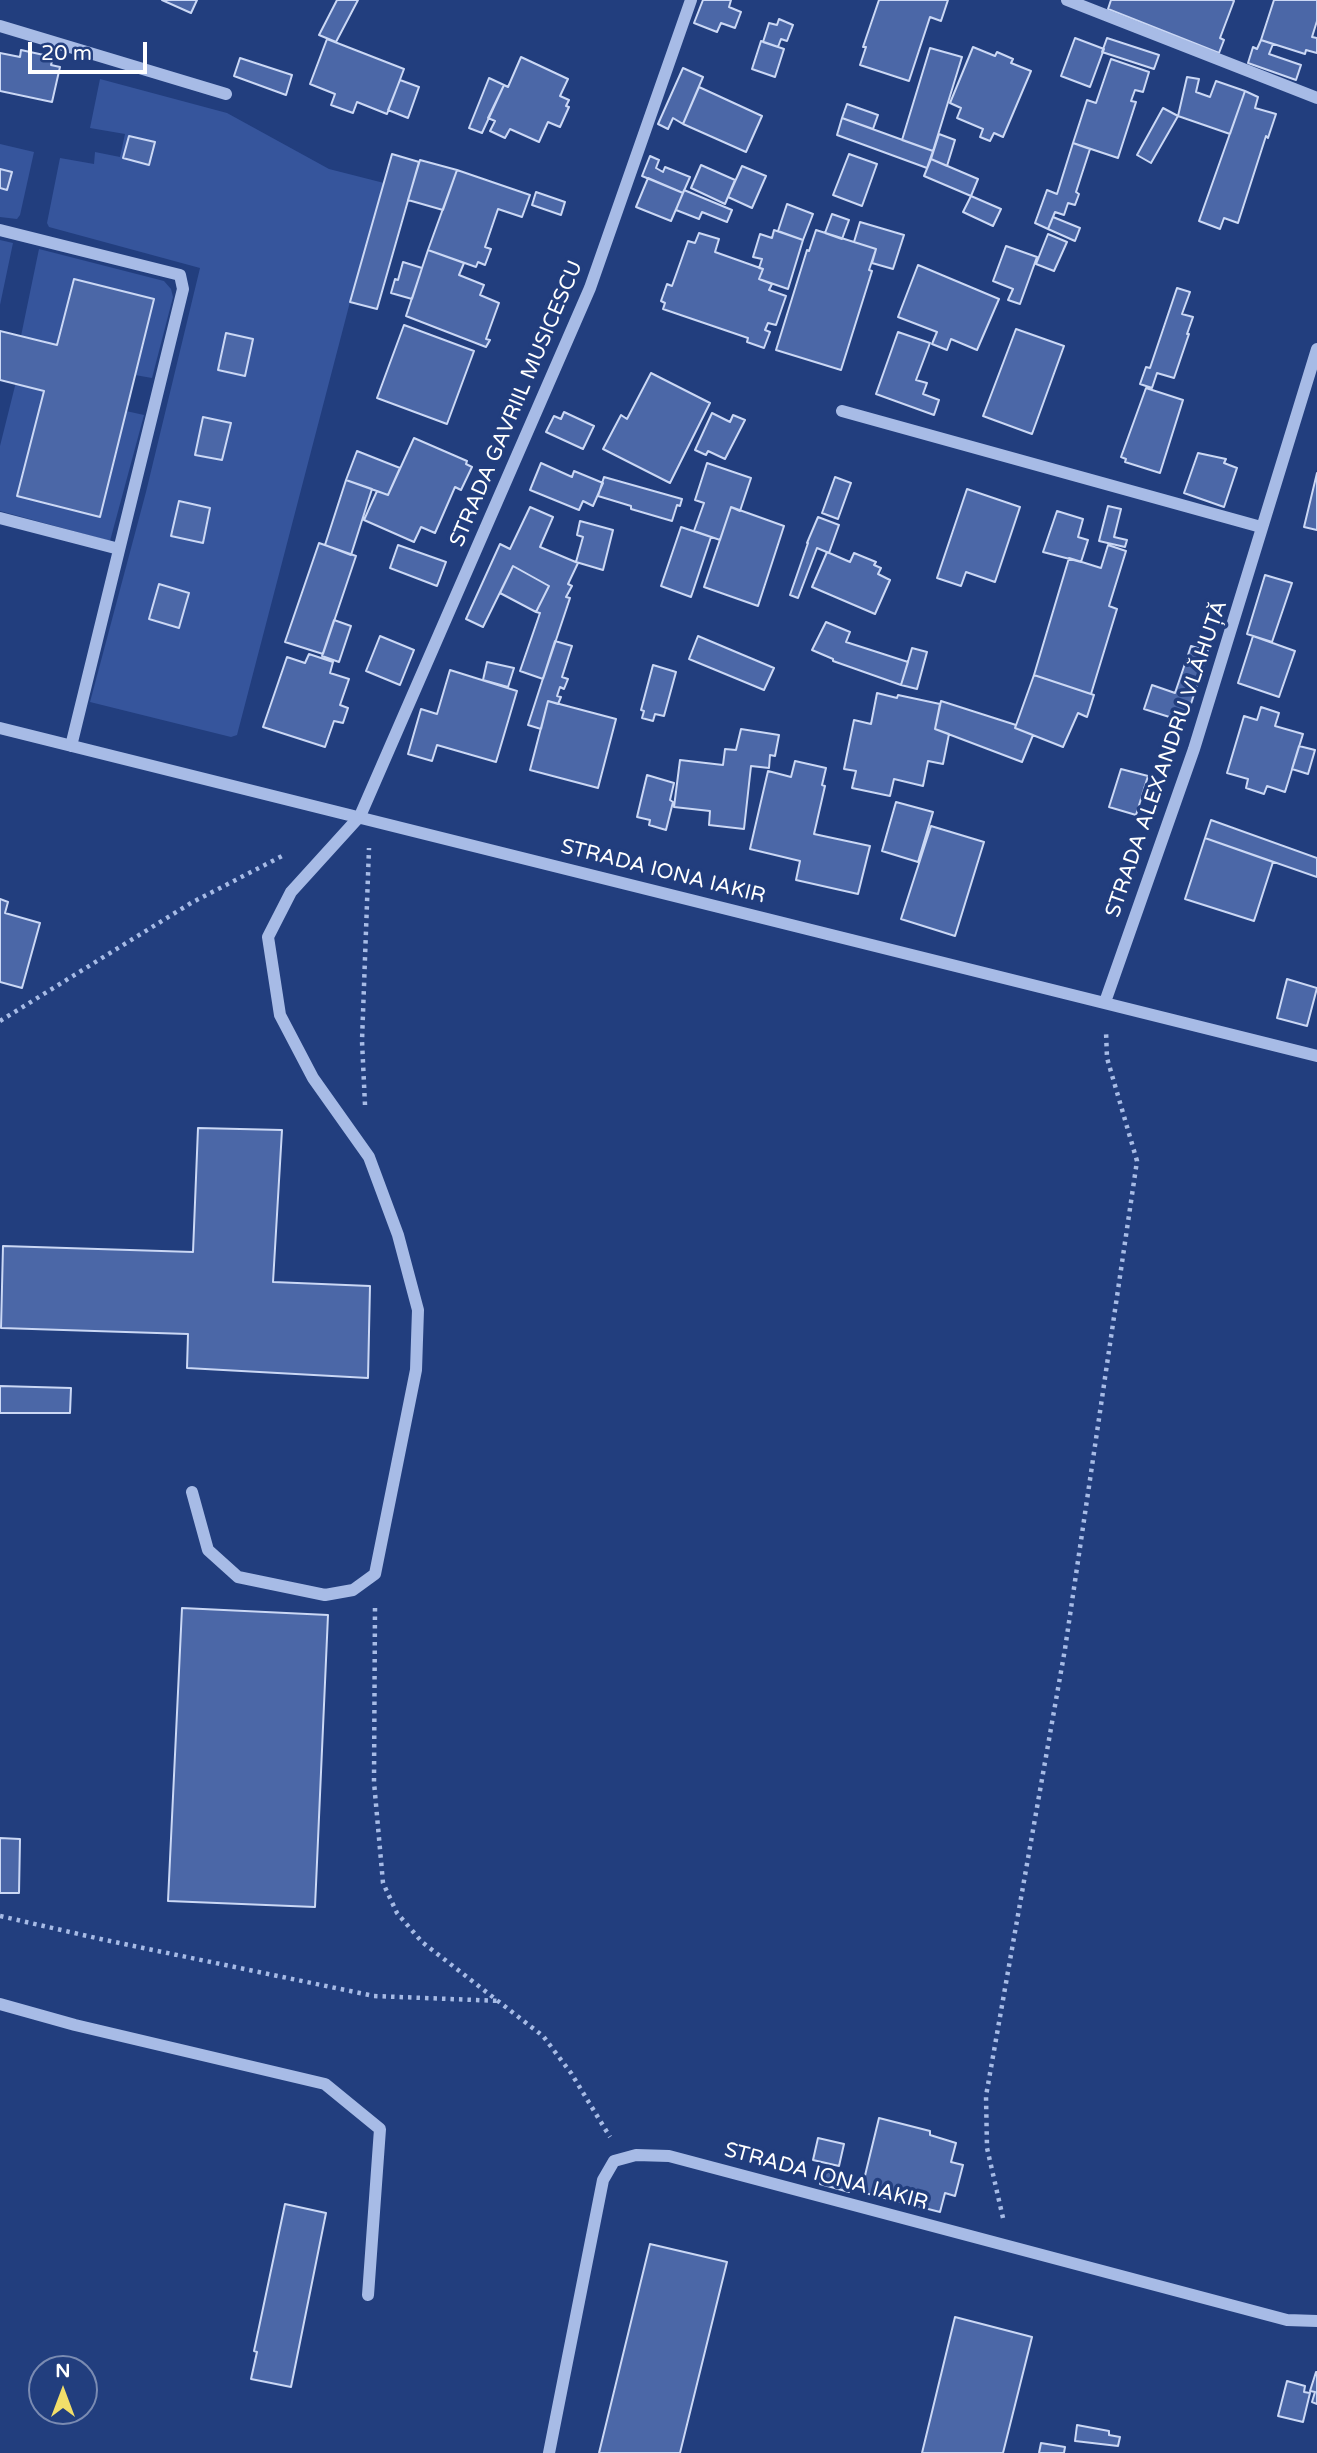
<!DOCTYPE html>
<meta charset="utf-8">
<style>
body{margin:0}
#map{position:relative;width:1317px;height:2453px;overflow:hidden;background:#223e7e;font-family:"Varela Round",sans-serif}
canvas{display:block}
.north{position:absolute;left:28px;top:2355px;width:70px;height:70px;box-sizing:border-box;background:#223e7e;border:2px solid #7a8bb2;border-radius:50%;rotate:0deg;font-size:19px;font-weight:700;line-height:28px;text-align:center;color:#fff}
.north::after{content:'';display:block;margin:auto;width:24px;height:32px;background:#f2de6a;clip-path:polygon(50% 0,100% 100%,50% 72%,0 100%)}
.scale{position:absolute;left:28px;top:42px;width:119px;height:32px;box-sizing:border-box;border:4px solid #fff;border-top:0;padding-left:9px;font-size:21px;line-height:24px;white-space:nowrap;color:#fff;-webkit-text-stroke:5px #223e7e;paint-order:stroke}
</style>
<div id="map">
<canvas width="1317" height="2453"></canvas>
<div class="north">N</div>
<div class="scale">20 m</div>
</div>
<script>
const c = document.querySelector('canvas').getContext('2d');
c.lineJoin = 'round';
function paint(path, color) { c.fillStyle = color; c.fill(path, 'evenodd'); }
function stroke(path, color, width, dash) { c.strokeStyle = color; c.lineWidth = width; c.lineCap = dash ? 'butt' : 'round'; c.setLineDash(dash || []); c.stroke(path); }
function label(font, color, halo, rows, align = 'center') {
  c.font = font + ' "Varela Round",sans-serif'; c.lineWidth = 7; c.setLineDash([]); c.textBaseline = 'middle'; c.strokeStyle = halo; c.fillStyle = color; for (const [text, x, y, turn = 0] of rows) {
    c.save(); c.translate(x, y); c.rotate((+turn || 0) * Math.PI / 180); c.textAlign = isNaN(turn) ? turn : align; if (halo) c.strokeText(text, 0, 0); c.fillText(text, 0, 0); c.restore();
  }
}
paint(new Path2D(`
 M100 79 227 113 329 169 384 183 350 302 237 735 231 737 90 702 146 492 200 268 49 227 47 223 60 158 94 164 95 152 120 157 125 134 90 128Z
 M0 144 34 152 20 215 17 219 0 217Z
 M0 240 13 243 0 305Z
 M39 249 164 281 171 289 173 297 152 378 135 375 126 411 144 415 110 541 0 511V446L27 338 21 336Z`), '#36559c');
const building = new Path2D(`
 M162 0H197L191 13Z
 M337 0H358L336 42 319 35Z
 M703 0H731L729 7 741 12 735 28 721 23 717 32 694 23Z
 M879 0H948L941 21 930 17 909 81 860 65 866 47H863Z
 M1111 0H1232L1234 1 1220 38 1224 40 1219 53 1108 9Z
 M1274 0H1317V21L1312 37 1317 38V53L1306 50 1305 54 1261 40Z
 M779 19 793 25 787 41 781 39 778 47 763 42 769 23 777 25Z
 M1075 38 1104 49 1090 87 1061 76Z
 M1107 38 1159 55 1154 69 1102 52Z
 M327 39 404 69 387 114 357 102 353 113 331 105 335 94 310 84Z
 M1261 40 1273 44 1269 54 1301 65 1296 80 1248 63 1253 47 1257 49Z
 M761 41 784 49 775 77 752 69Z
 M973 47 995 56 997 52 1013 59 1011 63 1031 71 1003 137 994 133 990 141 980 137 983 129 957 118 961 108 950 103Z
 M930 48 962 57 933 151 902 140Z
 M21 50 53 57 51 65 60 67 52 102 0 91V53L20 57Z
 M521 57 568 79 560 96 569 100 566 106 569 107 560 127 548 122 539 142 510 129 505 138 490 131 495 121 488 118 504 85 508 87Z
 M240 58 292 75 286 95 234 76Z
 M1111 59 1149 72 1143 92 1135 90 1131 101 1136 102 1118 158 1073 143 1087 100 1096 103Z
 M683 68 703 77 683 124 673 118 668 129 658 124Z
 M1187 77 1199 79 1196 92 1210 97 1216 81 1245 91 1230 134 1178 116Z
 M489 78 504 85 482 133 469 128Z
 M400 80 419 87 408 118 388 110Z
 M699 87 762 116 746 152 683 124Z
 M1245 91 1258 97 1255 108 1276 114 1268 138 1266 136 1238 223 1224 218 1220 229 1199 221Z
 M847 104 878 115 873 129 842 118Z
 M1163 108 1178 116 1151 163 1137 155Z
 M842 118 933 151 927 168 837 135Z
 M939 134 955 140 947 166 931 159Z
 M129 136 155 142 149 165 123 158Z
 M1073 143 1090 149 1076 192 1079 194 1075 205 1068 203 1064 215 1055 212 1048 229 1035 223 1047 190 1057 194Z
 M392 154 419 162 377 309 350 302Z
 M849 154 877 164 862 206 833 195Z
 M650 156 659 160 656 168 663 172 665 167 690 177 683 193 642 176Z
 M931 159 978 179 971 196 924 176Z
 M420 160 457 170 443 210 408 200Z
 M701 165 735 180 725 204 691 188Z
 M742 166 766 176 752 208 728 197Z
 M0 169 12 172 7 190 0 188Z
 M457 170 530 195 522 217 498 209 485 247 491 249 485 265 478 262 476 267 428 250Z
 M648 178 683 193 671 221 636 207Z
 M684 190 732 210 727 222 702 212 699 219 676 210Z
 M536 192 565 202 561 215 532 205Z
 M971 196 1001 209 993 226 963 212Z
 M787 204 813 214 803 240 778 231Z
 M832 214 849 220 842 239 825 233Z
 M1053 217 1080 228 1075 241 1048 229Z
 M860 222 904 235 893 269 872 263 876 249 854 242Z
 M774 230 803 240 788 289 759 279 763 269 759 268 762 259 753 257 760 234 772 238Z
 M816 230 876 249 869 270 872 271 841 370 776 350 807 250 809 251Z
 M699 233 719 239 715 252 763 269 759 279 772 284 769 290 786 296 776 325 768 323 765 330 770 332 764 348 747 342 748 338 663 309 665 303 661 301 667 284 672 286 688 241 695 243Z
 M1048 234 1067 242 1054 271 1036 264Z
 M1006 246 1037 257 1020 304 1008 300 1013 289 993 281Z
 M428 250 464 263 459 275 484 285 480 295 499 303 486 339 490 340 486 347 406 316Z
 M403 262 422 268 412 299 391 293 395 279 398 280Z
 M918 265 999 299 977 350 951 339 947 350 932 344 937 332 898 317Z
 M74 279 154 299 100 517 17 496 44 391 0 380V331L57 345Z
 M1177 288 1190 292 1182 314 1193 317 1187 334H1189L1174 378 1157 373 1152 388 1140 384 1146 367 1150 368Z
 M404 325 474 351 447 424 377 398Z
 M1016 329 1064 346 1032 434 983 416Z
 M898 332 930 343 916 380 927 383 923 394 939 400 934 415 876 394Z
 M226 333 253 339 245 376 218 370Z
 M651 373 710 403 670 483 603 449 621 415 627 419Z
 M1146 388 1183 400 1160 473 1125 462 1126 459 1121 457Z
 M564 412 594 426 583 449 546 432 554 416 561 419Z
 M712 413 730 422 733 415 745 420 725 459 708 451 706 455 695 450Z
 M203 417 231 423 222 460 195 455Z
 M414 438 467 461 466 464 472 467 461 490 455 487 435 533 421 527 414 542 364 520 377 491 388 495Z
 M357 451 400 468 388 495 346 480Z
 M1198 453 1226 459 1224 463 1237 468 1224 507 1184 493Z
 M541 463 572 477 574 471 603 483 593 506 583 501 579 510 530 490Z
 M707 463 751 478 740 511 731 507 720 540 694 531 704 503 695 500Z
 M1317 473V530L1304 527Z
 M604 477 682 499 680 506 677 505 672 521 631 509V506L598 496Z
 M835 477 851 483 838 519 822 513Z
 M346 480 372 489 351 555 325 545Z
 M967 489 1020 507 995 582 966 572 961 586 937 578Z
 M179 501 210 508 203 543 171 536Z
 M1108 506 1121 509 1114 537 1127 540 1125 547 1099 541Z
 M530 507 553 517 540 547 578 563 568 584 572 586 566 597 570 598 543 679 520 671 540 613 536 612 549 586 513 566 483 627 466 619 500 544 510 549Z
 M731 507 784 526 758 606 704 587Z
 M1057 511 1083 519 1078 537 1088 540 1081 562 1043 552Z
 M818 517 839 525 829 553 817 548 798 598 790 595 808 543H807Z
 M580 521 613 530 603 570 576 562 583 537 577 535Z
 M681 527 711 537 691 597 661 586Z
 M319 543 356 556 323 654 285 642Z
 M398 545 446 562 437 586 390 568Z
 M1108 545 1126 551 1109 606 1117 609 1091 694 1034 675 1069 558 1101 568Z
 M827 552 850 562 854 553 876 562 874 565 881 568 878 574 890 580 875 614 812 587Z
 M513 566 549 586 536 612 500 593Z
 M1265 575 1292 583 1272 642 1247 634Z
 M159 584 189 593 179 628 149 619Z
 M334 620 351 626 339 662 322 656Z
 M826 622 850 632 846 642 908 662 901 685 833 661V659L812 650Z
 M380 636 414 650 400 685 366 671Z
 M698 636 774 668 764 690 689 659Z
 M1253 636 1295 651 1279 697 1238 683Z
 M555 641 572 646 562 677 568 679 564 689 560 687 557 696 561 697 558 704 548 701 541 729 528 725Z
 M1191 646 1208 651 1188 713 1182 711 1179 720 1144 709 1152 685 1175 693Z
 M912 648 927 652 917 689 901 685Z
 M309 654 333 662 330 673 349 679 340 705 348 708 343 723 334 721 325 747 263 727 287 657 305 663Z
 M487 662 514 668 508 687 483 680Z
 M653 665 676 672 664 716 655 714 653 721 642 718 644 711 641 710Z
 M450 670 517 691 496 762 437 745 432 761 408 754 421 709 437 714Z
 M1034 675 1094 695 1087 717 1078 713 1063 747 1015 728Z
 M877 693 897 698 898 695 940 704 935 729 949 734 943 764 928 761 923 786 894 779 890 796 852 788 856 771 844 769 854 720 871 724Z
 M548 701 616 719 598 788 530 770Z
 M941 701 1016 725 1015 728 1033 735 1022 762 935 729Z
 M1261 707 1279 713 1275 726 1303 734 1285 792 1267 786 1264 794 1246 788 1248 779 1227 773 1244 716 1257 720Z
 M741 729 779 735 775 756 770 755 769 768 751 766 744 829 709 825 710 811 674 807 680 760 723 765 725 749 736 750Z
 M1299 746 1315 750 1308 774 1292 769Z
 M795 761 826 768 822 785 825 786 814 834 870 846 858 894 796 880 800 861 750 849 768 771 791 777Z
 M1121 769 1148 776 1136 815 1109 807Z
 M647 775 674 783 670 800 673 802 666 830 649 825 650 820 637 817Z
 M896 802 933 812 918 862 882 851Z
 M1211 820 1317 858V877L1205 838Z
 M931 826 984 842 955 936 901 919Z
 M1205 838 1273 862 1254 921 1185 899Z
 M0 899 8 902 5 913 40 923 22 988 0 982Z
 M1287 979 1317 988 1307 1026 1277 1018Z
 M198 1128 282 1130 273 1282 370 1286 368 1378 187 1368 188 1334 1 1328 3 1246 193 1252Z
 M0 1386 71 1388 70 1413H0Z
 M182 1608 328 1615 315 1907 168 1901Z
 M0 1838 20 1839 19 1893H0Z
 M879 2118 930 2131V2135L956 2143 951 2162 963 2165 955 2196 945 2193 940 2212 861 2192Z
 M818 2138 844 2144 839 2166 813 2160Z
 M824 2171 853 2179 849 2192 820 2184Z
 M285 2204 326 2213 291 2387 251 2379 257 2352 254 2351Z
 M650 2244 727 2262 680 2453H599Z
 M955 2317 1032 2337 1003 2453H922Z
 M1316 2372H1317V2404L1312 2402 1315 2392 1310 2391Z
 M1287 2381 1305 2386 1304 2392 1310 2393 1303 2422 1278 2416Z
 M1077 2425 1109 2431V2435L1120 2437 1118 2446 1075 2441Z
 M1041 2443 1065 2447 1064 2453H1039Z`);
paint(building, '#4b67a7');
stroke(building, '#cbd8f5', 2);
stroke(new Path2D(`
 M0 1021 191 903 286 854
 M365 1105 362 1041 369 848
 M375 1608 374 1782 383 1883 397 1913 422 1942 543 2036 571 2073 610 2137
 M0 1916 105 1940 374 1996 501 2001
 M1003 2218 987 2148 986 2096 1065 1649 1137 1161 1107 1058 1106 1031`), '#a7bbe6', 4.5, [3.5, 5]);
stroke(new Path2D(`
 M1067 0 1317 98
 M0 26 226 94
 M0 230 180 275 183 289 71 746
 M842 411 1261 527
 M0 518 119 549
 M0 728 1317 1056
 M1105 1002 1194 749 1317 349
 M192 1492 208 1550 238 1577 325 1595 353 1590 375 1574 416 1370 418 1310 398 1235 369 1157 313 1078 280 1015 268 937 291 892 360 816 590 288 691 0
 M0 2004 75 2025 325 2084 380 2129 368 2295
 M549 2453 603 2180 614 2161 636 2155 669 2156 1287 2320 1317 2321`), '#a7bbe6', 12);
label('21px', '#fff', '#223e7e', [
 ["STRADA GAVRIIL MUSICESCU",517,404,-67],
 ["STRADA ALEXANDRU VLĂHUȚĂ",1167,759,-71],
 ["STRADA IONA IAKIR",663,872,14],
 ["STRADA IONA IAKIR",826,2177,15]
]);
</script>
